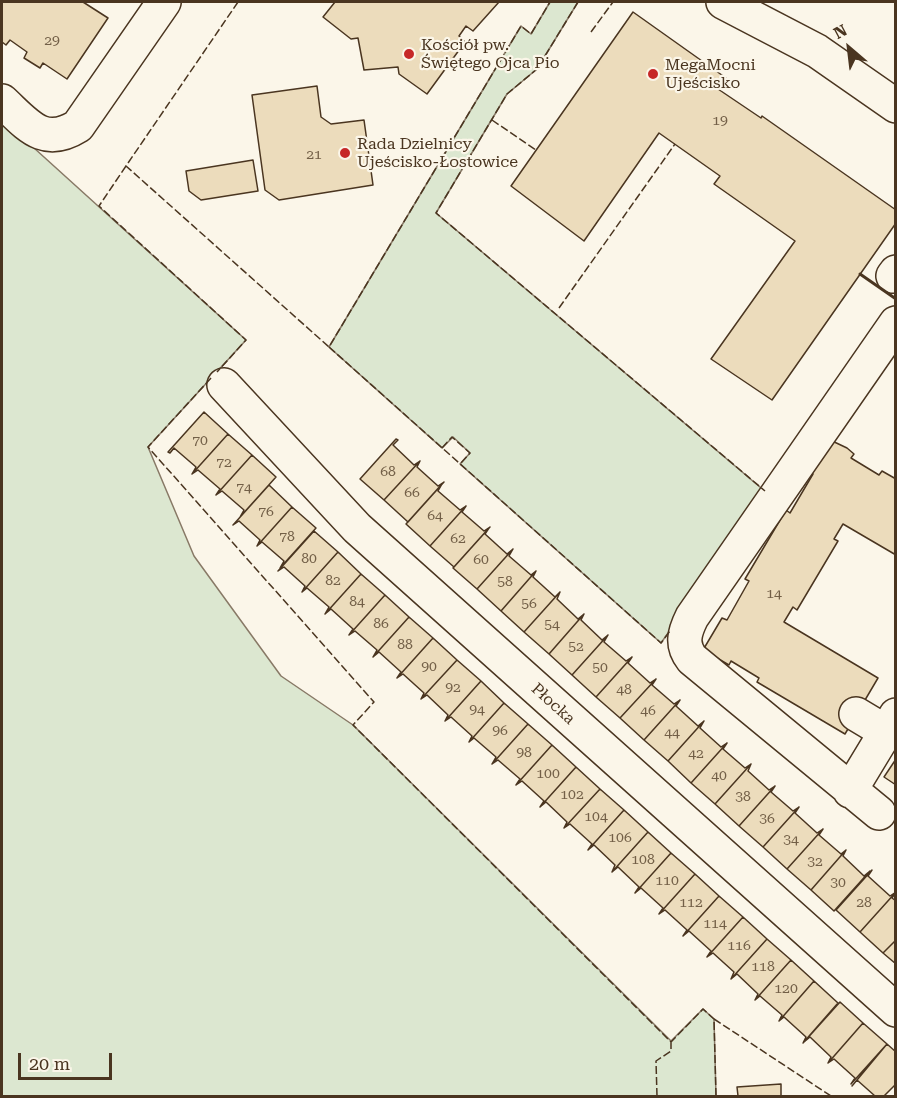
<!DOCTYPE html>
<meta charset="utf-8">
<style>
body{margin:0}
#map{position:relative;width:897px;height:1098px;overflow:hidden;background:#fbf6e9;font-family:"Roboto Serif",serif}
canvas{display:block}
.frame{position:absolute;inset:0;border:3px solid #4a3520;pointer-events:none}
.north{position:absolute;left:819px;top:18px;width:60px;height:60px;-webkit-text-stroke:4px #fbf6e9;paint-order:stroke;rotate:332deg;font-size:16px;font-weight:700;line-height:24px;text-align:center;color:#4a3520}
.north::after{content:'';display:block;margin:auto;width:21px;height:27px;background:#4a3520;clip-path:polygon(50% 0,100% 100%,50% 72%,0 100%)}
.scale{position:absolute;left:18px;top:1053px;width:94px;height:27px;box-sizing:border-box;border:3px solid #4a3520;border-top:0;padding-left:8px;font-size:18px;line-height:21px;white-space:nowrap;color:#4a3520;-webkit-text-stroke:4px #fbf6e9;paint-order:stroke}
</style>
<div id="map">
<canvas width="897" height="1098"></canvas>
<div class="frame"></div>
<div class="north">N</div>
<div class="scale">20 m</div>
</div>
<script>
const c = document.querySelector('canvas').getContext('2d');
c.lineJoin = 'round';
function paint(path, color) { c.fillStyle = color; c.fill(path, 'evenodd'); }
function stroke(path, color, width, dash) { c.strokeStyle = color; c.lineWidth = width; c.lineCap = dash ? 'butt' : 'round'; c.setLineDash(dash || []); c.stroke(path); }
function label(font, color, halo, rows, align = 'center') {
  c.font = font + ' "Roboto Serif",serif'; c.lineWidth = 4.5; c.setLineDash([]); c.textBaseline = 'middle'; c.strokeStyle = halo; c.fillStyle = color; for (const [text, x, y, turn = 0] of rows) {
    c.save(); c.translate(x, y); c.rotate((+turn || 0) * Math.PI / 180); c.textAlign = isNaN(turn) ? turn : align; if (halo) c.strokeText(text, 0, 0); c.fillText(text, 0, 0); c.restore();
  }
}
const green = new Path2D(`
 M550 2H578L537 69 507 94 436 213 767 493 661 643 460 464 470 453 453 437 442 448 329 347 521 26 531 34Z
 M2 119 246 340 148 447 194 556 281 676 353 725 671 1041 703 1009 714 1019 716 1096H2Z`);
paint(green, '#dce7d0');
stroke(green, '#887966', 1.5);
const building = new Path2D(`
 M2 2H83L108 18 67 79 43 63 40 68 24 58 27 52 10 40 6 45 2 42Z
 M335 2H499L473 31 466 26 459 36 465 42 427 94 399 74 398 67 364 70 358 38 351 39 323 17Z
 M633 12 726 78 718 89 761 118 762 116 896 210V223L772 400 711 359 795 241 714 184 720 176 659 133 584 241 511 186Z
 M317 86 321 117 331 124 364 120 373 185 279 200 265 190 252 95Z
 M253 160 258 191 201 200 189 191 186 171Z
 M204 412 228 434 192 474 196 467 174 448 170 453 168 452Z
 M228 434 252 455 216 495 220 489 198 470 192 474Z
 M396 439 398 440 393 445 414 465 420 461 384 500 360 479Z
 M828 439 847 448 854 454 851 458 879 475 882 471 896 479V555L843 524 834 539 838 541 797 610 793 607 784 622 878 678 845 734 757 682 759 678 731 661 729 665 703 650 722 618 727 620 749 581 745 579 786 510 790 513 813 474 809 472Z
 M252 455 276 477 240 517 244 510 222 491 216 495Z
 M420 461 417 467 438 486 444 482 408 522 384 500Z
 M442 484 438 491 460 510 466 506 430 546 406 524Z
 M269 485 292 507 257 546 260 540 239 521 233 525Z
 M466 506 462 512 484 531 490 527 454 567 430 546Z
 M292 507 316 528 280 568 284 561 262 542 257 546Z
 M489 528 485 534 507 554 513 549 477 589 453 568Z
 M314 531 338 552 302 592 305 586 284 567 278 571Z
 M513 549 509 556 531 575 536 571 501 611 477 589Z
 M338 552 361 574 325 614 329 607 307 588 302 592Z
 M536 571 533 577 555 597 560 592 524 632 501 611Z
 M361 574 385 595 349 635 353 629 331 609 325 614Z
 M560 592 557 599 578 619 584 614 549 654 524 632Z
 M385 595 409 617 373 657 377 650 355 631 349 635Z
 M584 614 581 620 602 640 608 635 572 675 549 654Z
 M409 617 433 638 397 678 401 672 379 652 373 657Z
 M608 635 604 642 626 661 632 657 596 697 572 675Z
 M433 638 457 660 421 699 424 693 403 674 397 678Z
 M632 657 628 663 650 683 656 679 620 718 596 697Z
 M457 660 481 681 445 721 448 715 427 695 421 699Z
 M656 679 652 685 674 704 680 700 644 740 620 718Z
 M481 681 504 703 469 742 472 736 451 717 445 721Z
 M680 700 676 706 698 726 704 721 668 761 644 740Z
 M504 703 528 724 492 764 496 757 474 738 469 742Z
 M704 721 700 728 721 747 727 743 691 783 668 761Z
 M528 724 552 745 516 785 520 779 498 760 492 764Z
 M727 743 723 749 745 768 751 764 715 804 691 783Z
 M552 745 576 767 540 807 544 801 522 781 516 785Z
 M896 759V785L884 777Z
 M751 764 748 771 769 790 775 786 739 826 715 804Z
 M576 767 600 789 564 828 567 822 546 802 540 807Z
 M775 786 771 792 793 811 799 807 763 847 739 826Z
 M600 789 624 810 588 850 592 844 570 824 564 828Z
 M799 807 795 813 817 833 823 829 787 869 763 847Z
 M624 810 648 832 612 872 615 865 594 845 588 850Z
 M823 829 819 835 841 854 846 850 811 890 787 869Z
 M648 832 671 853 635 893 639 887 618 867 612 872Z
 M846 850 843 856 864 876 870 871 834 911 811 890Z
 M671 853 695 874 659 914 663 908 641 888 635 893Z
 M872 870 868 876 890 896 896 892 860 932 836 910Z
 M695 874 719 896 683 936 687 930 665 910 659 914Z
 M896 892 892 898 896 901V940L883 953 860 932Z
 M719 896 743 917 707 957 711 951 689 931 683 936Z
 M743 917 767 939 731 979 734 972 713 953 707 957Z
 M767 939 791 960 755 1000 758 994 737 974 731 979Z
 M896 940V964L883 953Z
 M791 960 814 981 779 1021 782 1015 760 996 755 1000Z
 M814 981 838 1003 803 1043 806 1037 784 1017 779 1021Z
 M840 1002 863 1023 828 1063 831 1057 810 1037 804 1042Z
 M863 1023 887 1044 851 1084 855 1078 834 1059 828 1063Z
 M887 1044 896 1052V1084L884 1096H875L857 1080 852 1086Z
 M781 1084V1096H738L737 1087Z`);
paint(building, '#ecdcbc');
stroke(building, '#4a3520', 1.5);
const minor = new Path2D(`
 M723 2 817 51 896 106
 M2 101C27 124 43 148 78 126L164 2
 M893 276 896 272
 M224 385 357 528 896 1010
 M856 714 886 732
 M850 791 896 715
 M879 813 692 659C681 645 684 633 692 617L896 323`);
stroke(minor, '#4a3520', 36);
stroke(minor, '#fbf6e9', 33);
stroke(new Path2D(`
 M238 2 126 166 329 347 521 26 531 34 550 2
 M578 2 537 69 507 94 436 213 765 491
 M591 32 613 2
 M492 120 536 150
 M126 166 99 206 246 340 217 372
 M559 308 675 144
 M329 347 661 643 670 631
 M211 378 148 447 374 702 353 725 671 1042 703 1009 714 1019
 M442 448 452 437 470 453 460 464
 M657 1096 656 1061 671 1051V1042
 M716 1096 714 1019 831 1096`), '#4a3520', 1.5, [8, 3]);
stroke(new Path2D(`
 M860 274 896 299`), '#4a3520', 3);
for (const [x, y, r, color] of [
 [409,54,6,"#c62828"],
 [653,74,6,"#c62828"],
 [345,153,6,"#c62828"]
]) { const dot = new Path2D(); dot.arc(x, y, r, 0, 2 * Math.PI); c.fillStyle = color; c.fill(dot); stroke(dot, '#fbf6e9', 2); }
label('14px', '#725f47', null, [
 ["29",52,41],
 ["19",720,121],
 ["21",314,155],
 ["70",200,441],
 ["72",224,463],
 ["68",388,472],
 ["74",244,488],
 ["66",412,493],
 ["76",266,512],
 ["64",435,516],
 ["78",287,537],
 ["62",458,539],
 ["80",309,559],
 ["60",481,560],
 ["82",333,581],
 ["58",505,582],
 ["14",774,594],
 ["84",357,602],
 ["56",529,604],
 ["86",381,624],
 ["54",552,625],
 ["88",405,645],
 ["52",576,647],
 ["90",429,667],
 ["50",600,668],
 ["92",453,688],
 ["48",624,690],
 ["94",477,710],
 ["46",648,711],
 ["96",500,731],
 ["44",672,733],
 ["98",524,753],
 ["42",696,754],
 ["100",548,774],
 ["40",719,776],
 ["102",572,795],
 ["38",743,797],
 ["104",596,817],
 ["36",767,819],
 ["106",620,838],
 ["34",791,840],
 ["108",643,860],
 ["32",815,862],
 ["110",667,881],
 ["30",838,883],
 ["112",691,903],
 ["28",864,903],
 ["114",715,924],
 ["116",739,946],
 ["118",763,967],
 ["120",786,989]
]);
label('16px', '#4a3520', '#fbf6e9', [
 ["Kościół pw.",421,45],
 ["Świętego Ojca Pio",421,63],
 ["MegaMocni",665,65],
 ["Ujeścisko",665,83],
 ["Rada Dzielnicy",357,144],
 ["Ujeścisko-Łostowice",357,162]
], 'left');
label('16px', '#4a3520', '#fbf6e9', [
 ["Płocka",553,704,42]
]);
</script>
